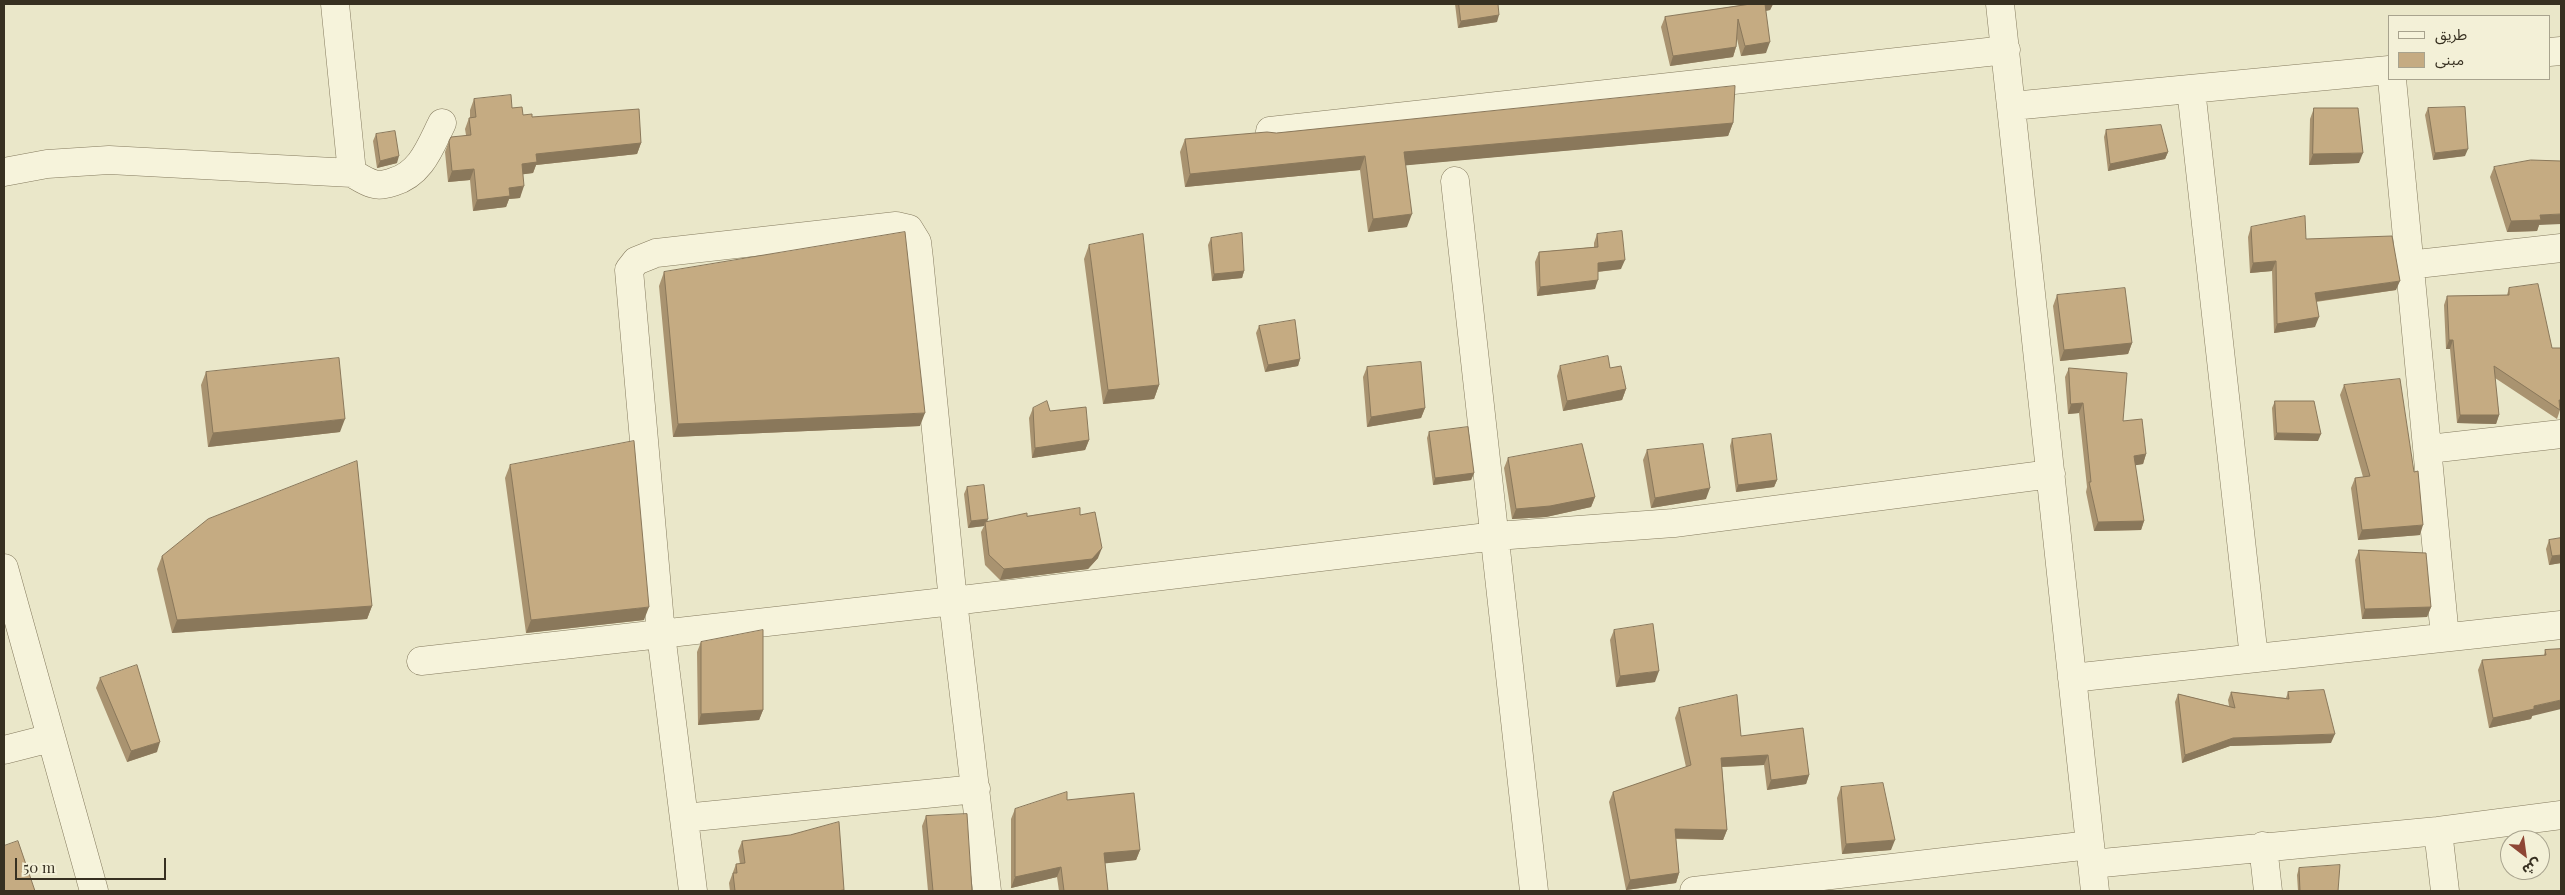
<!DOCTYPE html>
<meta charset="utf-8">
<style>
body{margin:0}
#map{position:relative;width:2565px;height:895px;overflow:hidden;background:#eae7c9;font-family:"Playfair Display","Noto Sans Arabic",serif}
canvas{display:block}
.frame{position:absolute;inset:0;border:5px solid #373021;pointer-events:none}
.legend{position:absolute;left:2388px;top:15px;width:162px;height:65px;box-sizing:border-box;background:#f3f0d7;border:1px solid #a8a38e;margin:0;padding:6px 9px;list-style:none;font-size:15px;color:#373021}
.legend li{display:flex;align-items:center;gap:10px;height:25px}
.legend b{width:25px;border:1px solid #a8a38e}
.north{position:absolute;left:2500px;top:830px;width:50px;height:50px;box-sizing:border-box;background:#f3f0d7;border:1px solid #a8a38e;border-radius:50%;rotate:150deg;font-size:14px;font-weight:700;line-height:20px;text-align:center;color:#373021}
.north::after{content:'';display:block;margin:auto;width:18px;height:22px;background:#8e4635;clip-path:polygon(50% 0,100% 100%,50% 72%,0 100%)}
.scale{position:absolute;left:15px;top:858px;width:151px;height:22px;box-sizing:border-box;border:2px solid #373021;border-top:0;padding-left:6px;font-size:15px;line-height:18px;white-space:nowrap;color:#373021;-webkit-text-stroke:4px #f3f0d7;paint-order:stroke}
</style>
<div id="map">
<canvas width="2565" height="895"></canvas>
<div class="frame"></div>
<ul class="legend">
<li><b style="height:6px;background:#f6f3db"></b>طريق</li>
<li><b style="height:14px;background:#c5ab82"></b>مبنى</li>
</ul>
<div class="north">ش</div>
<div class="scale">50 m</div>
</div>
<script>
const c = document.querySelector('canvas').getContext('2d');
c.lineJoin = 'round';
function stroke(path, color, width, dash) { c.strokeStyle = color; c.lineWidth = width; c.lineCap = dash ? 'butt' : 'round'; c.setLineDash(dash || []); c.stroke(path); }
function paint(path, color) { c.fillStyle = color; c.fill(path, 'evenodd'); }
const minor = new Path2D(`
 M335 4 352 173
 M2000 4 2095 891
 M2549 52 2561 51
 M2392 79 2445 637
 M2191 89 2254 658
 M2012 106 2389 70
 M1270 131 2006 50
 M4 172 47 164 109 160 352 173C359 177 366 182 374 184 380 186 387 184 393 182 421 174 430 147 442 123
 M1455 181 1534 891
 M2408 265 2561 248
 M2429 449 2561 434
 M4 568 94 891
 M421 661 953 601 1496 536 1674 523 2051 474
 M2072 678 2561 625
 M4 750 51 738
 M684 818 976 789
 M2438 831 2445 891
 M2263 846 2268 891
 M2092 864 2438 831 2561 815
 M693 891 661 634 629 270 636 261 656 253 896 226 909 229 917 242 919 259 953 601 987 891
 M1694 891 2090 845`);
stroke(minor, '#857b5f', 29);
stroke(minor, '#f6f3db', 28);
paint(new Path2D(`
 M1455 4H1498L1497 22 1458 28Z
 M1748 4H1773L1770 10 1766 11V53L1741 56 1737 39 1736 47 1733 57 1670 66 1661 27 1665 17Z
 M474 99 512 108 523 115 641 143 637 154 536 165 533 173 523 174 520 198 509 199 506 207 473 211 470 180 448 182 445 152 449 141 466 135 465 129 469 118H470V110Z
 M2314 108 2359 163 2309 165 2310 119Z
 M2428 108 2465 156 2433 160 2425 115Z
 M1733 123 1728 136 1405 165 1407 227 1368 232 1360 170 1185 187 1180 152 1185 139 1276 133Z
 M2106 130 2168 152 2165 159 2108 171 2104 137Z
 M376 134 397 163 377 168 373 141Z
 M2494 167 2539 225 2537 231 2507 232 2490 177Z
 M2251 227 2306 239 2396 290 2316 302 2315 327 2274 333 2272 271 2250 273 2248 237Z
 M1597 234 1621 269 1598 272 1595 289 1537 296 1535 262 1539 252 1594 247V243Z
 M1211 238 1244 271 1242 278 1212 281 1208 245Z
 M1089 245 1159 385 1154 399 1103 404 1084 259Z
 M664 272 920 426 673 437 659 286Z
 M2509 288 2552 348H2561V409H2560V410L2557 419 2495 378 2499 415 2496 424 2457 423 2450 349H2446L2444 305 2447 296 2507 295Z
 M2057 295 2132 343 2128 354 2060 361 2053 306Z
 M1259 326 1300 359 1298 366 1265 372 1256 333Z
 M1560 366 1610 368 1626 389 1622 400 1563 411 1557 376Z
 M1367 367 1425 408 1421 418 1367 427 1363 377Z
 M2069 368 2123 421 2146 454 2143 464 2135 465 2144 521 2141 530 2094 531 2086 492 2087 487 2079 413 2068 414 2065 377Z
 M206 372 340 432 208 447 201 385Z
 M2344 385 2420 535 2358 540 2351 488 2355 478 2363 477 2340 395Z
 M2275 401 2318 441 2274 440 2272 408Z
 M1033 408 1050 411 1089 440 1085 450 1032 458 1029 418Z
 M1429 432 1474 473 1471 480 1433 485 1427 438Z
 M1732 439 1777 480 1774 487 1736 492 1730 446Z
 M1647 450 1706 499 1651 508 1643 460Z
 M1508 458 1595 497 1591 507 1546 517 1512 519 1504 468Z
 M510 465 644 620 526 633 505 478Z
 M967 487 987 522 1027 516 1080 515 1098 558 1088 569 1000 580 985 565 981 532 984 526 968 528 964 494Z
 M2561 538V563L2549 565 2546 549 2549 540Z
 M2359 550 2431 607 2427 617 2362 619 2355 560Z
 M162 556 372 606 367 619 172 633 157 569Z
 M1614 630 1655 682 1616 687 1610 640Z
 M701 642 763 710 759 720 698 725 697 652Z
 M2561 649 2531 719 2489 728 2478 670 2482 660 2544 655 2545 650Z
 M100 678 157 752 127 762 96 688Z
 M2231 692 2286 698 2288 692 2331 743 2230 746 2182 763 2175 702 2178 694 2229 706 2228 700Z
 M1679 708 1741 736 1809 775 1806 784 1767 790 1764 765 1722 767 1727 830 1723 840 1676 839 1679 873 1676 883 1626 890 1609 802 1613 792 1686 767 1675 718Z
 M1841 787 1891 850 1842 854 1837 798Z
 M1067 800 1140 850 1136 860 1105 863 1108 891H1059L1057 877 1011 888V819L1015 809Z
 M926 816 972 891H928L922 826Z
 M742 841 844 891H730L729 883 736 864H740L738 851Z
 M2299 868 2338 891H2298L2297 875Z`), '#a99370');
paint(new Path2D(`
 M1755 4H1773L1770 10 1751 13Z
 M1499 15 1497 22 1458 28 1461 21Z
 M1770 42 1766 53 1741 56 1745 46Z
 M1736 47 1733 57 1670 66 1673 56Z
 M1733 123 1728 136 1399 166 1404 152Z
 M641 143 637 154 536 165 533 173 518 175 522 164 536 154Z
 M2468 149 2465 156 2433 160 2435 153Z
 M2168 152 2165 159 2108 171 2110 164Z
 M2363 153 2359 163 2309 165 2313 154Z
 M399 156 397 163 377 168 380 161Z
 M1365 156 1360 170 1185 187 1190 174Z
 M474 169 470 180 448 182 452 171Z
 M524 186 520 198 509 199 506 207 473 211 477 200 509 188Z
 M1412 214 1407 227 1368 232 1373 219Z
 M2561 214V224L2539 225 2537 231 2507 232 2511 221 2540 215Z
 M1625 260 1621 269 1595 272 1598 263Z
 M2276 261 2272 271 2250 273 2253 263Z
 M1244 271 1242 278 1212 281 1214 274Z
 M1598 280 1595 289 1537 296 1540 287Z
 M2400 281 2396 290 2311 302 2315 293Z
 M2319 317 2315 327 2274 333 2277 324Z
 M2449 340H2453L2450 349H2446Z
 M2132 343 2128 354 2060 361 2064 350Z
 M1300 359 1298 366 1265 372 1268 365Z
 M1159 385 1154 399 1103 404 1108 390Z
 M1626 389 1622 400 1563 411 1567 401Z
 M2559 400H2561V409H2558Z
 M2083 403 2079 413 2068 414 2071 404Z
 M1425 408 1421 418 1367 427 1371 417Z
 M925 413 920 426 673 437 678 424Z
 M2460 415H2499L2496 424 2457 423Z
 M345 419 340 432 208 447 213 433Z
 M2277 433 2321 434 2318 441 2274 440Z
 M1089 440 1085 450 1032 458 1035 448Z
 M2146 454 2143 464 2131 466 2134 456Z
 M1474 473 1471 480 1433 485 1435 478Z
 M1777 480 1774 487 1736 492 1738 485Z
 M1710 488 1706 499 1651 508 1655 498Z
 M1595 497 1591 507 1546 517 1512 519 1516 509Z
 M988 519 986 526 985 522 984 526 968 528 971 521Z
 M2144 521 2141 530 2094 531 2098 522Z
 M2423 525 2420 535 2358 540 2362 530Z
 M1102 548 1098 558 1088 569 1000 580 1004 569Z
 M2561 555V563L2549 565 2552 556Z
 M372 606 367 619 172 633 177 620Z
 M649 607 644 620 526 633 531 620Z
 M2431 607 2427 617 2362 619 2365 609Z
 M1659 671 1655 682 1616 687 1620 676Z
 M2561 700V709L2532 716 2531 719 2489 728 2493 718 2534 706Z
 M763 710 759 720 698 725 701 714Z
 M2335 734 2331 743 2230 746 2182 763 2185 755 2233 738Z
 M160 742 157 752 127 762 131 751Z
 M1768 755 1764 765 1718 767 1721 758Z
 M1809 775 1806 784 1767 790 1771 780Z
 M1675 829 1727 830 1723 840 1672 838Z
 M1895 840 1891 850 1842 854 1846 844Z
 M1140 850 1136 860 1100 864 1104 853Z
 M1061 867 1057 877 1011 888 1015 877Z
 M1679 873 1676 883 1626 890 1630 880Z`), '#8a785b');
const building = new Path2D(`
 M1459 4H1498L1499 15 1461 21Z
 M1751 4H1765L1770 42 1745 46 1738 19 1736 47 1673 56 1665 17Z
 M1735 86 1733 123 1404 152 1412 214 1373 219 1365 156 1190 174 1185 139 1267 132 1276 133Z
 M511 95 512 108 522 107 523 115 532 114V117L639 109 641 143 536 154 537 162 522 164 524 186 509 188 510 196 477 200 474 169 452 171 449 141 451 137 471 135 469 118 476 117 474 99Z
 M2465 107 2468 149 2435 153 2428 108Z
 M2314 108H2358L2363 153 2313 154Z
 M2161 125 2168 152 2110 164 2106 130Z
 M395 131 399 156 380 161 376 134Z
 M2531 160 2561 161V214L2540 215 2541 220 2511 221 2494 167Z
 M2305 216 2306 239 2392 236 2400 281 2315 293 2319 317 2277 324 2276 261 2253 263 2251 227Z
 M1622 231 1625 260 1598 263V280L1540 287 1539 252 1598 247 1597 234Z
 M905 232 925 413 678 424 664 272Z
 M1242 233 1244 271 1214 274 1211 238Z
 M1143 234 1159 385 1108 390 1089 245Z
 M2538 284 2552 348H2561V400H2559L2560 410 2494 366 2499 415H2460L2453 340H2449L2447 296 2509 295V288Z
 M2125 288 2132 343 2064 350 2057 295Z
 M1295 320 1300 359 1268 365 1259 326Z
 M1608 356 1610 368 1621 366 1626 389 1567 401 1560 366Z
 M339 358 345 419 213 433 206 372Z
 M1421 362 1425 408 1371 417 1367 367Z
 M2069 368 2127 373 2123 421 2142 419 2146 454 2134 456 2144 521 2098 522 2089 482H2091L2083 403 2071 404Z
 M2400 379 2414 472 2418 471 2423 525 2362 530 2355 478 2370 476 2344 385Z
 M1047 401 1050 411 1086 407 1089 440 1035 448 1033 408Z
 M2275 401H2314L2321 434 2277 433Z
 M1468 427 1474 473 1435 478 1429 432Z
 M1771 434 1777 480 1738 485 1732 439Z
 M634 441 649 607 531 620 510 465Z
 M1582 444 1595 497 1550 506 1516 509 1508 458Z
 M1703 444 1710 488 1655 498 1647 450Z
 M357 461 372 606 177 620 162 556 208 519Z
 M984 485 988 519 971 521 967 487Z
 M1080 508V515L1095 512 1102 548 1092 559 1004 569 989 555 985 522 1027 513V516Z
 M2561 538V555L2552 556 2549 540Z
 M2359 550 2426 553 2431 607 2365 609Z
 M1653 624 1659 671 1620 676 1614 630Z
 M763 630V710L701 714V642Z
 M2561 649V700L2534 706V709L2493 718 2482 660 2546 655 2545 650Z
 M137 665 160 742 131 751 100 678Z
 M2324 690 2335 734 2233 738 2185 755 2178 694 2235 708 2231 692 2289 699 2288 692Z
 M1737 695 1741 736 1803 728 1809 775 1771 780 1768 755 1721 758 1727 830 1675 829 1679 873 1630 880 1613 792 1691 765 1679 708Z
 M1883 783 1895 840 1846 844 1841 787Z
 M1067 792V800L1134 793 1140 850 1104 853 1108 891H1064L1061 867 1015 877V809Z
 M967 814 972 891H933L926 816Z
 M839 822 844 890 837 891H735L733 873H737L736 864 745 863 742 841 790 835Z
 M18 841 35 891H4V846Z
 M2340 865 2338 891H2300L2299 868Z`);
paint(building, '#c5ab82');
stroke(building, '#8a785b', 1);
</script>
